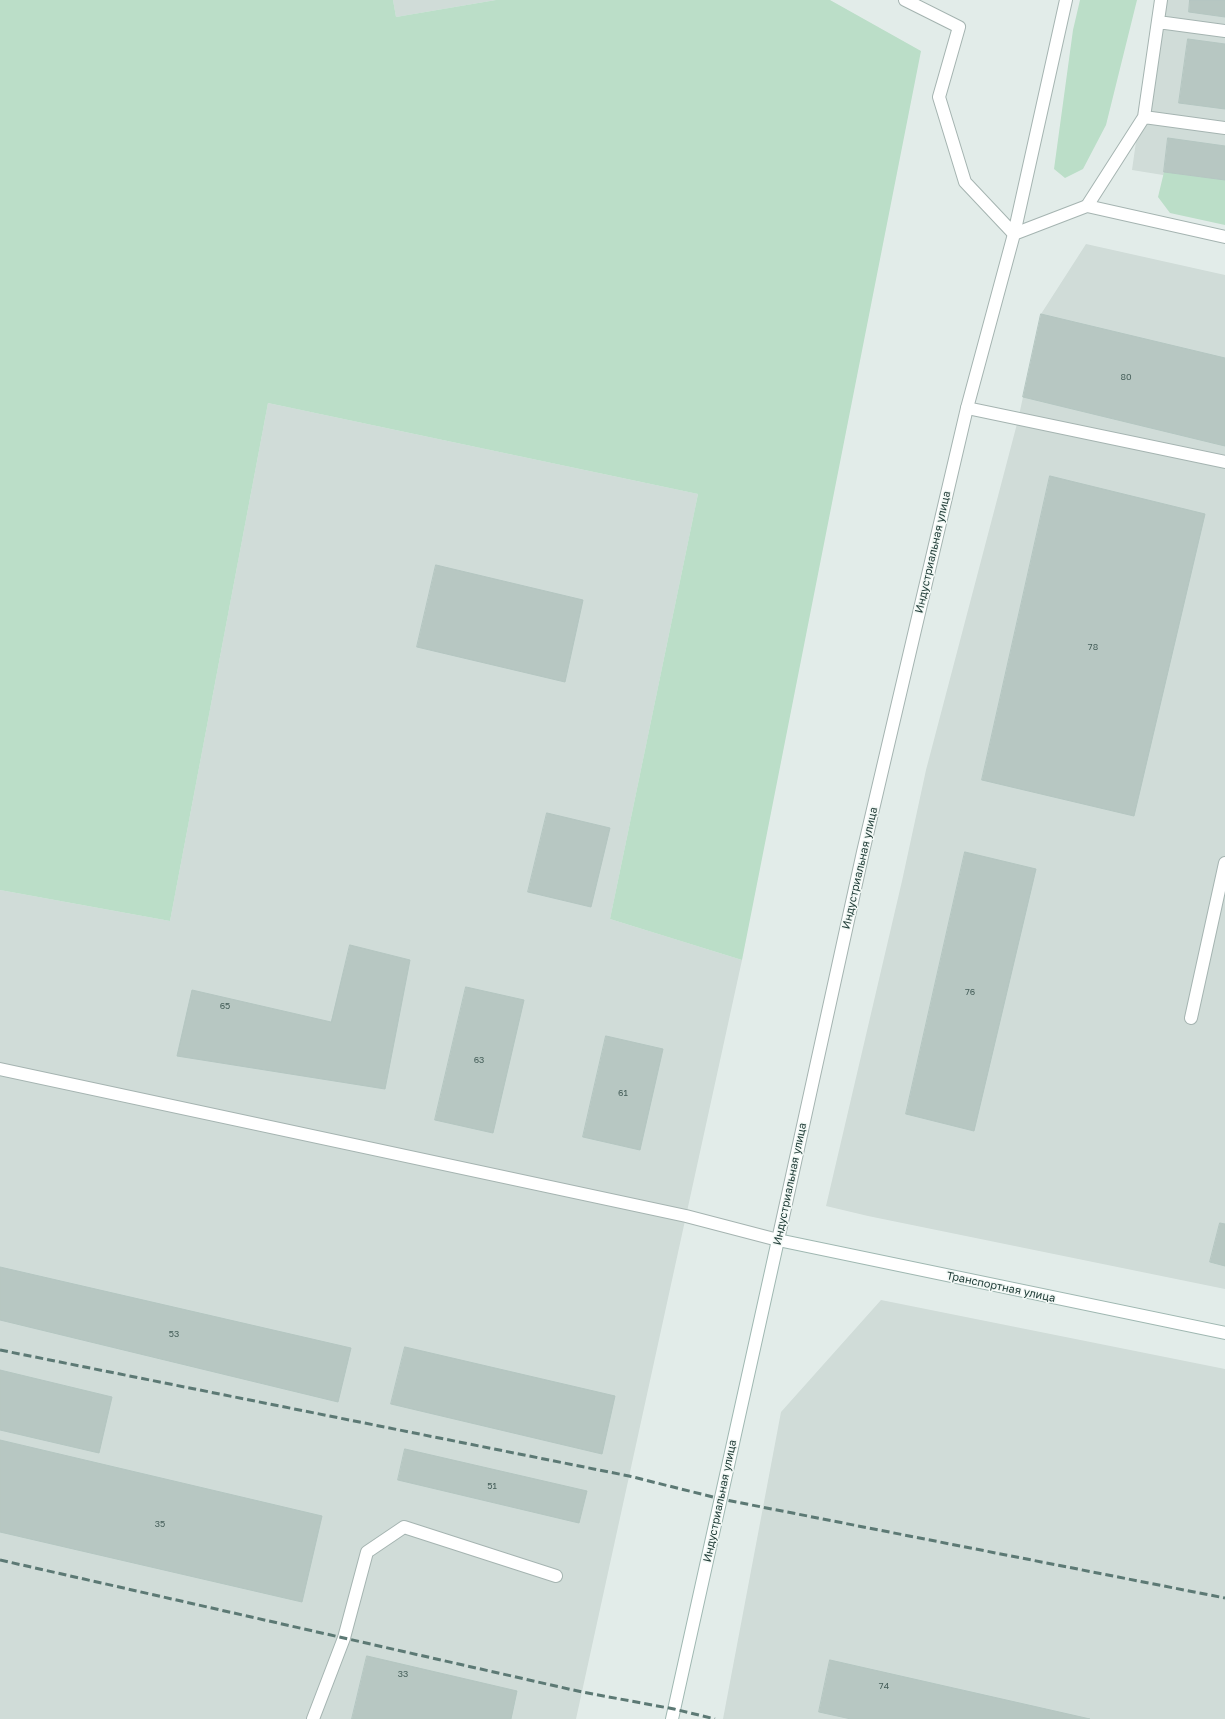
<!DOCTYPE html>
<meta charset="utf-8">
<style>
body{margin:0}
canvas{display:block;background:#e2ece9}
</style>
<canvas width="1225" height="1719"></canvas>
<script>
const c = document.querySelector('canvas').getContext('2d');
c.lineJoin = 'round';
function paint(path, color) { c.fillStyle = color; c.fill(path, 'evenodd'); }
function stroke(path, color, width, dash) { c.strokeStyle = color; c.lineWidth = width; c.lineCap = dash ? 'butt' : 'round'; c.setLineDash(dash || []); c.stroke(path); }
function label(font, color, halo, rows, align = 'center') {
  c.font = font + ' "Golos Text",sans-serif'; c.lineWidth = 3; c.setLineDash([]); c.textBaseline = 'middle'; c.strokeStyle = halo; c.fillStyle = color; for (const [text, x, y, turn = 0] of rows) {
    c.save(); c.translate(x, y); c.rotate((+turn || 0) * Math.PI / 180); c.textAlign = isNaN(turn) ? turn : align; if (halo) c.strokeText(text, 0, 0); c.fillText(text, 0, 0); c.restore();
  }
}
paint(new Path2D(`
 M393 0H496L396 17Z
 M1156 0H1225V185L1132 170Z
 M1086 244 1225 275V1289L868 1216 826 1206 902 881 926 770 1018 420 1041 314Z
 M268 403 698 494 610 919 742 960 576 1719H0V890L170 921Z
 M881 1300 1225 1369V1719H723L781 1412Z`), '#d0dcd8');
paint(new Path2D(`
 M0 0H393L396 17 496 0H830L921 51 742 960 610 919 698 494 268 403 170 921 0 890Z
 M1080 0H1137L1106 125 1083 169 1065 178 1054 169 1073 30Z
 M1164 172 1225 180V225L1170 213 1158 197Z`), '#bbdec8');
const building = new Path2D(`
 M1190 0H1225V17L1189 12Z
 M1188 39 1225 44V109L1179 103Z
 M1168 138 1225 146V180L1164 172Z
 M1041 314 1225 358V446L1023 397Z
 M1050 476 1205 514 1134 816 982 780Z
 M436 565 583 600 565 682 417 647Z
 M547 813 610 828 591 907 528 892Z
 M965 852 1036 869 974 1131 906 1114Z
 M350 945 410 960 385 1089 177 1056 192 990 331 1022Z
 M466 987 524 1000 493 1133 435 1120Z
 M606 1036 663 1049 640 1150 583 1137Z
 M1220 1223 1225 1224V1266L1210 1262Z
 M0 1267 351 1348 338 1402 0 1320Z
 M405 1347 615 1396 602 1454 391 1404Z
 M0 1370 112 1397 99 1453 0 1430Z
 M0 1440 322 1516 302 1602 0 1532Z
 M405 1449 587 1491 579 1523 398 1480Z
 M367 1656 517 1691 511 1719H352Z
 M830 1660 1090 1719H851L819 1712Z`);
paint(building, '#b7c7c2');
stroke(building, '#b4c6c1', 1);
const lane = new Path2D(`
 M905 0 959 27 939 97 965 182 1014 234 1066 0
 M1158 22 1225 31
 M1144 117 1225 128
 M1087 206 1144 117 1161 0
 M967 408 1225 462
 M1191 1018 1225 863
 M0 1069 686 1216 778 1240
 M313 1719 344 1638 367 1552 404 1527 556 1576`);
const street = new Path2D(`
 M778 1240 863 852 967 408 1014 234 1087 206 1225 237`);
const secondary = new Path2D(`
 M672 1719 778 1240 1225 1333`);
stroke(lane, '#a5b4b1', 14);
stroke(street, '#a5b4b1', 14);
stroke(secondary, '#a0b8b2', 14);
stroke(lane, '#fff', 12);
stroke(street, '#fff', 12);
stroke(secondary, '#fff', 12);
stroke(new Path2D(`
 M0 1350 629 1476 721 1499 1225 1598
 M0 1560 582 1692 674 1709 715 1719`), '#5c7974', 3, [8, 4]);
label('9px', '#47605b', null, [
 ["80",1126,377],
 ["78",1093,647],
 ["76",970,992],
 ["65",225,1006],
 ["63",479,1060],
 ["61",623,1093],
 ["53",174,1334],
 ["51",492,1486],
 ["35",160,1524],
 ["33",403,1674],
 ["74",884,1686]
]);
label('11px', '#223e39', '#f3f9f6', [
 ["Индустриальная улица",933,552,-77],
 ["Индустриальная улица",860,868,-77],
 ["Индустриальная улица",790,1184,-78],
 ["Транспортная улица",1001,1287,12],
 ["Индустриальная улица",720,1501,-78]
]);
</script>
